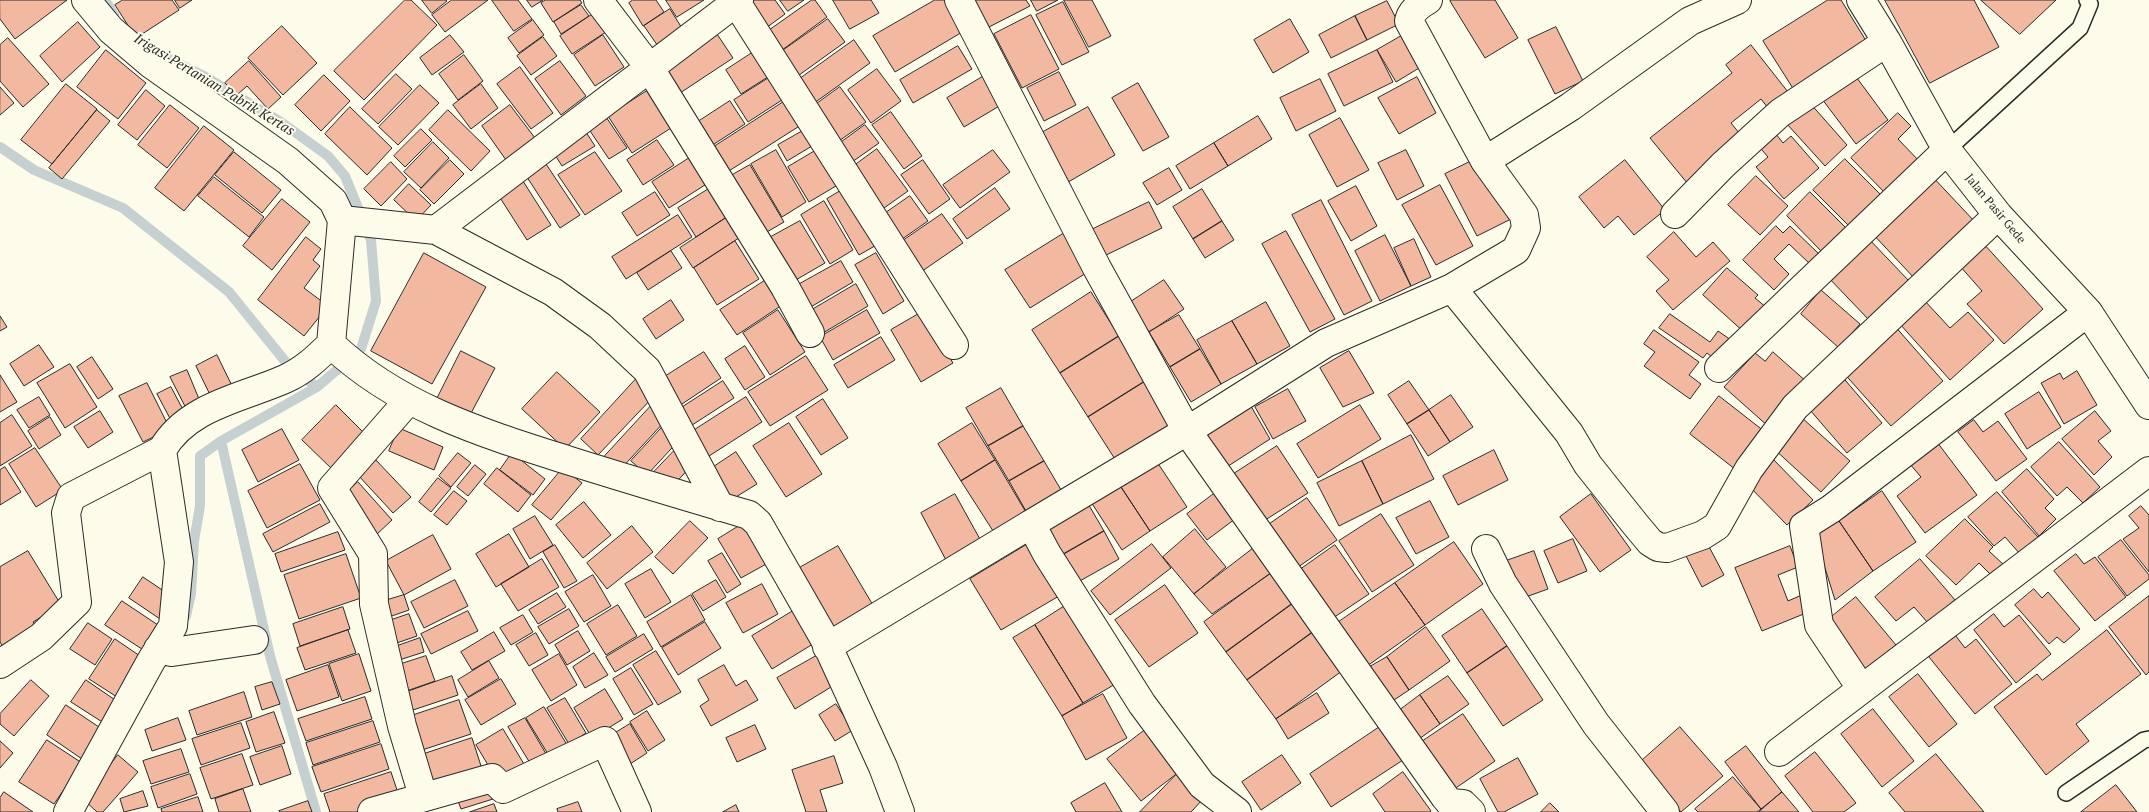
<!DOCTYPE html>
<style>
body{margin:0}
canvas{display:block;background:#fdfbea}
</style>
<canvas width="2149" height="812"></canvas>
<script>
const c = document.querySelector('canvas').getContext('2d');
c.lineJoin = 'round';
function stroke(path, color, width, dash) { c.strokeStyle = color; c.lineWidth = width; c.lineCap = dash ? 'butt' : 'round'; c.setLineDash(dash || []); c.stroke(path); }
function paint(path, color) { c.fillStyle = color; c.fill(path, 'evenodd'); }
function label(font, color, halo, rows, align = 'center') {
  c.font = font + ' "PT Serif",serif'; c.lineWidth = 4; c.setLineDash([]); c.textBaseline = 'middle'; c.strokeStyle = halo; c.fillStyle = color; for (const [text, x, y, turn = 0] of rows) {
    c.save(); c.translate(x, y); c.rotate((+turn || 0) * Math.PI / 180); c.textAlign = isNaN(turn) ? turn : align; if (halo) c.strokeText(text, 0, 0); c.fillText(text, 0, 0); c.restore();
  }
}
stroke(new Path2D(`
 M105 0 114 15
 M156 53 204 76 281 122 328 156 345 176 371 240 376 301 361 349 354 356
 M0 147 34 170 123 208 229 292 289 366 317 387
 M221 441 270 656 316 812
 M186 616 191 594 194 541 200 506V456L221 441 317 387 345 363`), '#c7d0d0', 10);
const building = new Path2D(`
 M0 0H67L15 39 0 19Z
 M123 0H172L179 10 136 38 115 5Z
 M175 0H192L180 8Z
 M405 0H411L437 25 364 100 334 71Z
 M422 0H446L447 1 432 13Z
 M452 0H488L445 32 432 15Z
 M492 0H518L532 19 514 31Z
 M527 0H543L532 7Z
 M546 0H580L582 3 553 22 541 3Z
 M633 0H656L664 12 643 26 629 3Z
 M666 0H704L677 17Z
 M752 0H775L785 14 762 31 744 6Z
 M780 0H804L788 11Z
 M812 0H815L827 17 778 53 764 34Z
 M833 0H871L879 13 850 29Z
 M935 0H953L969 28 895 72 873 36Z
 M975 0H1026L1030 6 989 27Z
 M1031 0H1058L1037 11Z
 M1064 0H1092L1111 36 1089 47Z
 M1452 0H1495L1518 38 1485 58 1450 1Z
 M1828 0H1841L1868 44 1794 90 1763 41Z
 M1885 0H1974L1999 47 1930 83Z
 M1981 0H2056L2020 34Z
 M1387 1 1399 24 1367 40 1355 16Z
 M1063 2 1089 52 1062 65 1036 15Z
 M581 5 589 16 561 34 554 22Z
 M670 9 685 33 660 49 644 26Z
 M593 14 606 32 572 54 560 36Z
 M1031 15 1059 69 1022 88 994 34Z
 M1355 16 1367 40 1331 58 1319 35Z
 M828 19 845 42 795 78 778 54Z
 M1290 19 1309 52 1273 73 1254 40Z
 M533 20 544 35 519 53 508 38Z
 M78 22 100 47 62 82 40 56Z
 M282 26 317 63 283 95 248 58Z
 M1556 27 1583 81 1555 94 1528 40Z
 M715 31 733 58 677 95 659 68Z
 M1410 31 1429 62 1396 82 1377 50Z
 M450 35 464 52 432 75 420 58Z
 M603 35 624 67 595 86 574 55Z
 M543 37 557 56 531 75 517 56Z
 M8 38 49 84 23 107 0 81V45Z
 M854 40 870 63 810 106 794 83Z
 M1751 45 1788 92 1768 108 1761 99 1731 123 1744 139 1688 184 1650 138 1732 73 1726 65Z
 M958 46 972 69 913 103 900 80Z
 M106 50 146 83 118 119 77 87Z
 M1377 50 1393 82 1344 106 1328 74Z
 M755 51 771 75 741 94 726 70Z
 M464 55 483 81 458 100 439 74Z
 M249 61 281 97 268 109 247 86 237 95 225 83Z
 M560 61 586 96 561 115 535 79Z
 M520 67 553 113 531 129 497 84Z
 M877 69 901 101 871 123 848 90Z
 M1059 72 1076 105 1044 121 1027 88Z
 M396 74 412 89 378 124 362 109Z
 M1854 74 1888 120 1856 144 1822 99Z
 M324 75 350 101 321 131 295 105Z
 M772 76 785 98 748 122 734 100Z
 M984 76 1001 105 964 127 947 98Z
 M1417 77 1436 113 1399 134 1378 98Z
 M1320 79 1336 111 1296 131 1280 98Z
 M1138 83 1169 137 1143 151 1112 98Z
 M66 84 97 109 52 164 21 140Z
 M481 84 498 108 471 129 453 105Z
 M420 85 439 103 398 145 379 127Z
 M0 87 14 103 0 115Z
 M840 87 866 122 836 143 811 108Z
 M146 90 165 106 137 140 118 125Z
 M647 91 671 128 632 153 608 116Z
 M730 101 745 124 705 150 690 127Z
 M785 101 801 125 721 176 706 152Z
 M1809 102 1847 145 1825 166 1786 123Z
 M170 105 199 128 167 168 138 145Z
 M510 105 535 138 506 160 482 126Z
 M350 107 392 148 367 175 325 134Z
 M1088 107 1115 155 1063 185 1036 136Z
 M97 110 110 121 62 179 49 168Z
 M448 110 490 151 471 171 429 130Z
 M891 112 922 156 904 169 872 125Z
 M1898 113 1911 126 1898 139 1920 162 1887 195 1851 158Z
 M604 114 627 148 609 159 586 125Z
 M1258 116 1272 139 1228 166 1214 143Z
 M1340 118 1369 170 1337 187 1309 135Z
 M865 125 879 143 845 167 832 149Z
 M204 126 234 150 184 211 155 188Z
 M582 126 595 146 562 166 550 147Z
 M808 128 817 143 787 161 778 145Z
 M421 129 432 140 405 167 394 156Z
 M1772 129 1783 143 1791 136 1819 168 1784 199 1756 167 1768 157 1756 143Z
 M657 140 674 165 643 185 627 160Z
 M433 142 449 158 421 188 404 172Z
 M1214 143 1228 166 1190 189 1176 166Z
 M820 148 841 183 809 202 788 167Z
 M877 149 908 191 877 213 847 171Z
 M776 150 806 202 782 217 751 164Z
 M993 150 1010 172 960 208 943 185Z
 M1406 150 1424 186 1397 200 1378 163Z
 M234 152 281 190 262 213 215 175Z
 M595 152 622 191 585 215 558 175Z
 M691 157 708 183 669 208 652 182Z
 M1480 157 1513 218 1477 236 1445 174Z
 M542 158 580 215 560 228 523 171Z
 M1845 159 1882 196 1851 228 1813 190Z
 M450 160 464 174 434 204 420 190Z
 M923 160 950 199 929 214 901 175Z
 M1625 160 1665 210 1634 235 1618 216 1604 228 1579 197Z
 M391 162 407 179 381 206 364 189Z
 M750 165 784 222 760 236 727 178Z
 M1169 168 1182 190 1157 205 1143 183Z
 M1930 174 1976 223 1916 280 1870 231Z
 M1756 176 1788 206 1760 235 1728 205Z
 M214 177 264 217 249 237 198 196Z
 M521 178 551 225 527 240 497 193Z
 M409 184 431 205 416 221 394 200Z
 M1440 185 1473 246 1436 265 1402 205Z
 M1356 186 1377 226 1351 241 1328 201Z
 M712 187 730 215 696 237 678 208Z
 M847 187 880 243 859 255 827 199Z
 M995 188 1010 209 967 239 953 219Z
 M1202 189 1222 221 1193 239 1173 207Z
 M655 192 670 215 637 236 622 213Z
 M1810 192 1847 229 1823 253 1787 216Z
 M910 196 928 221 895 244 877 219Z
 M282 199 310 222 272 270 243 246Z
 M1321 200 1372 301 1344 315 1292 215Z
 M824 201 853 250 830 264 801 215Z
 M1149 202 1162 228 1102 257 1089 231Z
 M732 214 745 234 693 268 680 248Z
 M942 214 963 243 915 276 894 247Z
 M678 215 692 237 626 279 612 257Z
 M800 221 825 263 794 281 769 238Z
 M1222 221 1234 240 1205 258 1193 239Z
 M1776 226 1783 233 1790 226 1819 254 1810 264 1789 244 1774 259 1789 274 1774 290 1743 260Z
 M1286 231 1335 319 1310 332 1262 244Z
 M1066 232 1091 270 1030 308 1005 270Z
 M1674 232 1696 257 1713 242 1730 261 1673 310 1656 291 1669 280 1647 257Z
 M1385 235 1411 286 1380 301 1355 251Z
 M306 237 321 249 313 260 320 266 304 288 328 306 304 336 258 300Z
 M1867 237 1909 281 1869 320 1826 275Z
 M1414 239 1431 277 1411 286 1394 248Z
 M735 241 759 279 717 305 694 268Z
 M1983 243 2043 309 2004 344 1967 304 1982 291 1959 265Z
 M671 251 682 268 648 290 637 273Z
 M424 253 486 287 432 384 371 351Z
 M876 253 904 301 883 314 855 265Z
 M841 261 853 282 809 308 796 286Z
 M1727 268 1758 295 1755 298 1767 308 1745 333 1703 295Z
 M769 278 785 303 737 335 720 310Z
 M1164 280 1184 309 1149 332 1129 303Z
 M856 284 868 306 818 336 805 314Z
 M1821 290 1860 324 1839 348 1801 314Z
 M1091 292 1119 336 1060 373 1032 330Z
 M671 300 684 320 656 339 643 319Z
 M1924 300 1950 328 1968 312 1994 340 1950 380 1899 323Z
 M1266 302 1290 346 1257 364 1232 321Z
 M778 310 805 352 770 375 743 333Z
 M867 310 880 333 833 360 820 337Z
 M922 312 953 363 921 382 891 330Z
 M1670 314 1710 342 1718 331 1731 340 1716 360 1707 353 1703 358 1659 328Z
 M1179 315 1200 349 1170 367 1149 332Z
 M0 316 7 327 0 331Z
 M1232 321 1257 364 1221 384 1197 340Z
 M1893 324 1943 381 1891 426 1841 370Z
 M1654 330 1699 362 1689 375 1701 384 1690 399 1644 366 1655 352 1644 344Z
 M1119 336 1147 380 1088 417 1060 373Z
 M881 337 895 360 848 388 834 365Z
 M39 345 54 367 24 386 10 364Z
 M745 346 765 377 745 390 725 359Z
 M1200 349 1221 384 1191 402 1170 367Z
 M461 351 495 368 469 417 436 401Z
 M1349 351 1374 393 1343 407 1320 368Z
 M704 352 721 378 679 406 661 379Z
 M1773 352 1808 383 1769 427 1724 387 1755 353 1765 361Z
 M217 355 236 394 215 405 196 366Z
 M806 356 828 390 770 426 748 392Z
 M92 357 113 389 98 399 77 367Z
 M70 364 97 407 65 428 37 383Z
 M187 370 204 411 191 418 170 377Z
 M2077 371 2097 405 2064 424 2041 383 2060 373 2063 379Z
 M557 372 600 412 565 449 522 409Z
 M1839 373 1882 423 1847 453 1804 403Z
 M0 375 17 402 0 412Z
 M637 378 655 395 598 455 581 439Z
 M1147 380 1179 430 1120 467 1088 417Z
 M723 381 734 398 689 427 678 410Z
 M1409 381 1429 410 1407 424 1388 395Z
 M147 383 170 429 143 442 119 396Z
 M171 387 188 419 174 426 157 394Z
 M1001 388 1023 426 988 446 966 408Z
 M1288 389 1306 421 1273 439 1255 407Z
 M2039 392 2061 427 2027 449 2005 414Z
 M1451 395 1473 427 1450 442 1429 410Z
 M1719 396 1769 435 1740 473 1690 434Z
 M39 397 50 415 29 428 17 410Z
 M746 397 762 422 709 456 693 431Z
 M823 399 848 438 821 455 796 417Z
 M1248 401 1270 439 1219 472 1194 435Z
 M336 405 366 435 333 470 302 440Z
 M1360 405 1381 439 1318 478 1297 444Z
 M650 407 665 421 619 471 604 457Z
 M1429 410 1450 442 1428 456 1407 424Z
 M100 411 113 432 88 448 74 427Z
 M2095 411 2111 431 2098 441 2112 457 2094 475 2062 439Z
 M12 415 32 446 0 466V423Z
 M50 417 61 435 39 449 28 431Z
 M1801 417 1850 461 1821 492 1773 448Z
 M1974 420 1983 432 1998 421 2027 459 1996 481 1958 432Z
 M667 422 682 437 647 475 631 461Z
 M789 423 822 474 786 497 753 446Z
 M972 423 995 460 961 481 938 444Z
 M1023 426 1044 461 1009 481 988 446Z
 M399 428 443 447 434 470 389 451Z
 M282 429 299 460 258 482 242 450Z
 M1411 435 1434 479 1383 504 1362 461Z
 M1937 442 1977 495 1925 533 1897 496 1921 477 1909 463Z
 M2059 442 2100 487 2083 503 2067 487 2057 496 2031 467Z
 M1277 446 1308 493 1262 522 1232 475Z
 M35 448 63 490 36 507 9 464Z
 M675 450 692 465 670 489 653 473Z
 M1494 450 1508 480 1458 505 1443 476Z
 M736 452 757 484 726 503 706 472Z
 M458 453 471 463 451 487 439 476Z
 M512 453 545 479 533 495 500 470Z
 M1771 457 1813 500 1787 525 1745 482Z
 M374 458 411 497 393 513 357 474Z
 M1155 459 1187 507 1150 531 1119 484Z
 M995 460 1027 514 995 534 961 481Z
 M1044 461 1067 500 1031 520 1009 481Z
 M1362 461 1383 504 1339 526 1317 483Z
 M300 464 320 500 267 528 248 491Z
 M475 465 486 474 468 496 457 487Z
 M5 467 21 492 0 505V470Z
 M497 468 531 495 518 512 484 484Z
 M563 468 582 483 551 520 532 505Z
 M2027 469 2054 499 2045 508 2056 519 2039 536 2002 492Z
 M438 478 451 488 431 512 419 502Z
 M358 482 392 520 376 535 341 498Z
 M1119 484 1150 531 1122 550 1091 502Z
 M1219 490 1239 516 1207 540 1187 514Z
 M454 491 467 501 447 525 434 515Z
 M1882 491 1916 542 1873 571 1839 521Z
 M1997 492 2038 537 2020 554 2005 537 1994 546 1968 517Z
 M955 494 981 541 946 560 921 513Z
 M1591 494 1631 550 1600 572 1560 517Z
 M1307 498 1337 540 1291 572 1261 530Z
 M1430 501 1449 537 1416 554 1396 518Z
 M584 502 611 535 583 558 556 525Z
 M1087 502 1104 531 1062 555 1046 526Z
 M320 504 330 522 273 552 263 534Z
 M2141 506 2149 515V572L2123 539 2139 528 2129 516Z
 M1381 514 1414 565 1372 592 1339 541Z
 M535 516 553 545 530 559 513 529Z
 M1965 519 1993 547 1989 551 2005 566 1992 576 1979 563 1956 585 1926 556Z
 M690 521 708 538 673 574 655 557Z
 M1839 521 1873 571 1835 600 1814 533Z
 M744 523 768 563 741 578 718 539Z
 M632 526 653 552 607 589 587 563Z
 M1195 529 1226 567 1194 594 1163 557Z
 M1104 531 1119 559 1078 582 1062 555Z
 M338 532 345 550 281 572 275 554Z
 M509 534 529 567 496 587 476 554Z
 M433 535 451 569 404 595 386 561Z
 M1573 539 1587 571 1558 583 1544 551Z
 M2121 540 2149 575V579L2127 596 2098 557Z
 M1706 541 1724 575 1702 587 1684 552Z
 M1454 542 1483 584 1425 625 1395 583Z
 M1028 544 1059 596 1001 630 970 579Z
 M1152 544 1171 568 1110 615 1091 591Z
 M555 545 577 581 564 588 543 552Z
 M1335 545 1369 594 1327 622 1294 574Z
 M838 546 877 612 833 638 794 571Z
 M1790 546 1798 567 1778 575 1788 601 1804 594 1811 611 1762 631 1735 568Z
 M1255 547 1274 571 1212 614 1194 594Z
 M28 551 61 605 33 622 41 634 7 654 0 642V567Z
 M1534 551 1548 589 1520 599 1506 561Z
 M722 553 741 584 727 593 708 561Z
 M346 554 361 598 299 619 284 575Z
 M2076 554 2084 564 2095 557 2126 597 2095 621 2054 571Z
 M542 559 559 587 518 611 501 584Z
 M1920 559 1955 600 1928 623 1914 607 1896 621 1875 597Z
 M651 569 671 602 645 618 625 584Z
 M1274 571 1296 601 1226 652 1204 622Z
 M593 575 611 606 584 622 565 592Z
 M143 577 174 598 160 619 129 598Z
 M455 580 468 606 424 628 411 602Z
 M716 580 726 597 703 611 692 594Z
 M1395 583 1425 625 1360 671 1330 628Z
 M762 584 778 614 743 633 726 603Z
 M1165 585 1198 633 1149 667 1115 620Z
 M2034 589 2042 598 2048 592 2080 629 2064 643 2057 637 2049 644 2015 605Z
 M557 593 566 607 538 624 529 610Z
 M404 595 409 610 386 618 381 602Z
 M691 595 705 620 661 647 647 622Z
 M2149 596V672L2146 675 2109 627Z
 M1856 597 1896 645 1864 671 1824 623Z
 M122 601 164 629 148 653 105 625Z
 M1296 601 1317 629 1247 680 1226 652Z
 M1068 604 1117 683 1083 703 1035 625Z
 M618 605 637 636 606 655 587 624Z
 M343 607 350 629 300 646 293 624Z
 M569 609 579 626 549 644 538 627Z
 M1482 609 1507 646 1467 673 1442 636Z
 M468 611 478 631 431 654 421 634Z
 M793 611 813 644 772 669 752 636Z
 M409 614 417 636 388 646 380 624Z
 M1994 614 2004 627 2019 615 2051 654 2016 683 1974 630Z
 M523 615 533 632 511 645 500 628Z
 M705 622 721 648 678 675 662 648Z
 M88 623 112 639 95 665 70 649Z
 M1035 625 1083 703 1062 716 1013 638Z
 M1426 627 1450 661 1409 690 1387 657Z
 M1317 629 1346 668 1276 719 1247 680Z
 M348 630 356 653 305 670 297 648Z
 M2107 630 2141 674 2076 724 2089 741 2046 775 1994 707 2037 674 2042 680Z
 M578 631 590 651 567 665 555 645Z
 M494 632 505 651 472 670 461 652Z
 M536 633 548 655 529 666 516 645Z
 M644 634 653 649 615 672 606 657Z
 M1956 636 1965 648 1976 639 2012 684 1975 714 1929 657Z
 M420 638 424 652 393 662 389 649Z
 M115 639 143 658 117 697 89 679Z
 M1507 646 1543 700 1503 726 1467 673Z
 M656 651 681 692 658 705 633 665Z
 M594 653 608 675 585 688 573 667Z
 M359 654 371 691 342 701 329 664Z
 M559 654 577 685 551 701 532 670Z
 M818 655 836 684 795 709 777 678Z
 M426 656 435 681 401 693 392 667Z
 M1387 657 1409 690 1385 706 1361 672Z
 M489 661 499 678 468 697 458 680Z
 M328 665 339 697 297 711 286 680Z
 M724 665 736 686 746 680 758 700 711 726 700 706 709 700 698 680Z
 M631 668 653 704 634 715 613 679Z
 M1918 674 1957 724 1929 747 1889 697Z
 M452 676 458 695 407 712 401 694Z
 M1448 676 1469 704 1440 724 1420 695Z
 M501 679 516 704 481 725 465 700Z
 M31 680 49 696 14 736 0 724V714Z
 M86 680 121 704 107 725 71 702Z
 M272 682 280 704 262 710 255 687Z
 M605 689 623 719 592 738 574 708Z
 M244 692 252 717 197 735 189 711Z
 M1317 693 1329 713 1288 739 1276 719Z
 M1103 694 1127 738 1086 760 1062 716Z
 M1420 695 1440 724 1412 744 1392 716Z
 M365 697 372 719 306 741 298 719Z
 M565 698 586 733 569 744 547 708Z
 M459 700 471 734 416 752 405 718Z
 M836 704 853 730 835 741 819 715Z
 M66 705 102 729 82 759 47 735Z
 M544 707 569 748 551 759 526 718Z
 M1873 709 1914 761 1882 787 1841 734Z
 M647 711 665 740 648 751 630 722Z
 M274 712 285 743 256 752 246 722Z
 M1463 714 1495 761 1450 792 1417 745Z
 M178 718 186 740 152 751 145 730Z
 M525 718 549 759 533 768 508 727Z
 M373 721 380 742 313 765 306 743Z
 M241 723 250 748 201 765 192 739Z
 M630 724 647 753 630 764 612 735Z
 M755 725 766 749 737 762 726 738Z
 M1381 726 1403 760 1331 807 1310 774Z
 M1680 727 1723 776 1681 812 1638 764Z
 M503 729 527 769 500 785 476 745Z
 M1145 730 1179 772 1141 801 1107 759Z
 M472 738 482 769 429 788 418 756Z
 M47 740 82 763 54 804 19 782Z
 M0 741 13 753 0 768Z
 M381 744 389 769 321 792 312 767Z
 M282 746 291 774 260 785 250 757Z
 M1746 746 1782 792 1761 809 1725 762Z
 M181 749 189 772 151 784 143 761Z
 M1815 752 1856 803 1844 812H1813L1785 776Z
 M242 754 253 785 211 799 200 768Z
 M1936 754 1984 812H1905L1889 793Z
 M118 755 138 772 103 812H97L84 800Z
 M1282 755 1301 783 1261 810 1242 782Z
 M834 756 843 783 820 790 827 812H806L792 770Z
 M1518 758 1538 794 1504 812H1498L1480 779Z
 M391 772 400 799 356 812H330L324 794Z
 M1179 772 1205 797 1191 812H1140Z
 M1403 772 1431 811 1429 812H1385L1373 794Z
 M190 774 197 794 158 808 151 787Z
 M1733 777 1761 809 1757 812H1698L1695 809Z
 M488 782 493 799 461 809 455 793Z
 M1105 783 1122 812H1076L1071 803Z
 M2116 785 2137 812H2081Z
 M243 789 251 812H219L215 799Z
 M143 791 148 806 124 812 120 799Z
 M4 792 33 812H0V798Z
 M1782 792 1799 812H1759Z
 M198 797 203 812H162L161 809Z
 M308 801 312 812H280L279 811Z
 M578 802 582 812H558L557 809Z
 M1550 803 1559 812H1541Z
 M494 804 497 812H470Z
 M736 805 739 812H723Z`);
paint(building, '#f2b8a0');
stroke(building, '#2b2b2b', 1);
const lane = new Path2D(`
 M1947 150 2080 28 2090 4 2087 0
 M2066 793 2144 740 2149 739`);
const street = new Path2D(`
 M86 0 111 30 151 64 288 161 333 201 342 220 331 344C397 407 482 433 567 460 627 479 688 497 749 515L758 523 824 638 883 767 900 812
 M598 0 649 67 785 287 810 333
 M959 0 1097 268 1187 431 1445 797 1450 803 1463 804 1471 812
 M1428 0C1419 5 1411 11 1409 21L1485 161
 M1861 0 1887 42 1947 150 1998 215 2088 312 2149 405
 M736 2 954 345
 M1675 214 1723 165 1780 113 1887 42
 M342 220 436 230 739 0
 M436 230 553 292 600 326 647 370 720 507
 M1452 288 1569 433 1588 465 1635 524 1650 542 1658 547 1667 548 1703 535 1717 526 1749 469 1795 407 1998 215
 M1719 368 1947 150
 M408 401 332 488 373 554 374 604 402 726 423 796
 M1486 549 1503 584 1596 724 1665 812
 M827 647 1031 524
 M158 649 172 652 254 640
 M0 664 41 637 77 602 66 513 71 497 162 450
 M1861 688 1819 625 1804 526 1831 509 2088 312
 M1779 752 2149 471
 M68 812 151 661 173 626 179 562 162 450C187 406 242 398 285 379 303 371 317 358 331 344
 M372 812 492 778 503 789 605 741 637 812
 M1237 812 1202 785 1142 704 1047 554 1031 524 1187 431 1326 343 1452 288 1516 250 1526 228 1524 215 1485 161 1570 107 1690 21 1737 0`);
stroke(lane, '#2b2b2b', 18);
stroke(street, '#2b2b2b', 30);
stroke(lane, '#fdfbea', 15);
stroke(street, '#fdfbea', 28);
label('12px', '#2b2b2b', '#fdfbea', [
 ["Jalan Pasir Gede",1995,209,50]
]);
label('italic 14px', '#2b2b2b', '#fdfbea', [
 ["Irigasi Pertanian Pabrik Kertas",214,85,31]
]);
</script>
